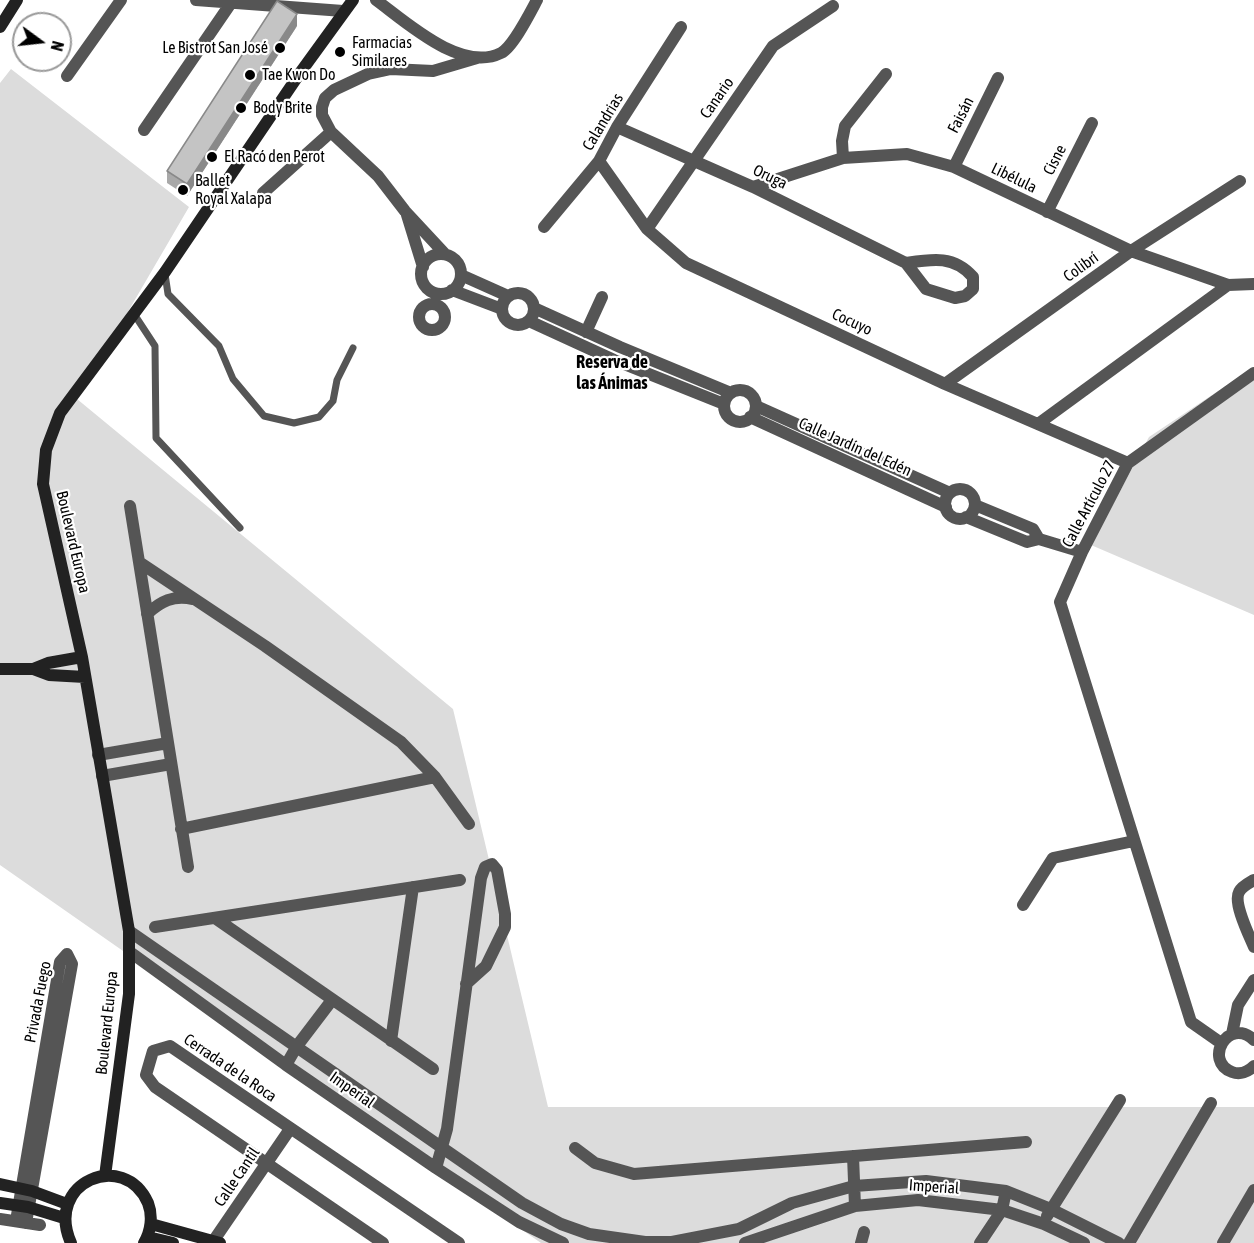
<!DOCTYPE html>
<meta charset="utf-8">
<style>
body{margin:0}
#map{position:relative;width:1254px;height:1243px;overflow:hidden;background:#fff;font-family:"Asap Condensed",sans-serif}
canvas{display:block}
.north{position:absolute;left:12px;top:12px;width:60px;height:60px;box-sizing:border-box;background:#fff;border:2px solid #999;border-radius:50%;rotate:105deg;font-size:16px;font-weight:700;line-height:24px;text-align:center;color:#000}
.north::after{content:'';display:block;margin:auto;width:21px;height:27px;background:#000;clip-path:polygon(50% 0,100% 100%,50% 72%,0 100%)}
</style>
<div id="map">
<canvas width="1254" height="1243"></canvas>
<div class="north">N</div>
</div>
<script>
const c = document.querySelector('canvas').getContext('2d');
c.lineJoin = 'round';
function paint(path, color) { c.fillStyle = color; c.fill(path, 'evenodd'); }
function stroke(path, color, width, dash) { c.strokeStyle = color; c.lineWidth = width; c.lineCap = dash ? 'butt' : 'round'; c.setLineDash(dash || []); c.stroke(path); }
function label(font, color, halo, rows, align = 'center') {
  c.font = font + ' "Asap Condensed",sans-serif'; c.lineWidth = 4.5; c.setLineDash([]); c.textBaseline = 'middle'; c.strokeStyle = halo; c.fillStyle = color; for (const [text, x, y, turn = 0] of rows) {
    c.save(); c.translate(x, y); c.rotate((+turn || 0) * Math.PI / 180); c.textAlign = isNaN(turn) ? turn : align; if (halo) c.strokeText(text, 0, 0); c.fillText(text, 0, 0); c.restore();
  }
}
paint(new Path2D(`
 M11 69 189 207 77 399 453 709 548 1107H1254V1243H541L0 865V83Z
 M1254 367V615L1091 545 1149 437Z`), '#dcdcdc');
stroke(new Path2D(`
 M165 274 168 294 219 346 233 379 264 416 294 423 319 417 333 401 337 380 353 348
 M134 314 155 346 156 438 240 528`), '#555', 7);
stroke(new Path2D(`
 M196 0 343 11
 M376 0C406 22 461 73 501 53 513 47 530 13 537 0
 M67 76 121 0
 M617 127 753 187 906 263 926 289 955 298 965 296 973 289V277C954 255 932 259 906 263
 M144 130 233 0
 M843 158 842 141 845 126 886 74
 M599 161 647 229 686 263 945 384 1128 463
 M954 167 998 78
 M753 187 843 158 907 154 954 167 1131 251 1228 285 1254 284
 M263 193 331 132
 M1047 212 1092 123
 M407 215 423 267
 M544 227 599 161 617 127 681 27
 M647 229 773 46 833 6
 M445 254 405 211 378 176 331 132 322 115V107L325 98 334 90 368 74 391 69 433 71 477 58
 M421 274a20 20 0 1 1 40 0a20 20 0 1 1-40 0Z
 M461 275 508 296
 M452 290 502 309
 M502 309a16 16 0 1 1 32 0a16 16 0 1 1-32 0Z
 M419 317a13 13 0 1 1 26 0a13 13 0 1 1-26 0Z
 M534 308 620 347 731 393
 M529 321 614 360 724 404
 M586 332 602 297
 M945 384 1131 251 1240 181
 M724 406a16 16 0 1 1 32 0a16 16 0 1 1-32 0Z
 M756 406 950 493
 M750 417 946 507
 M1038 424 1228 285
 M945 504a15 15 0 1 1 30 0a15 15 0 1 1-30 0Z
 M975 505 1033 529 1039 539
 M130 506 188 867
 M966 517 1027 542 1039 539 1082 552
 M139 562 265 646 401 742 435 777 469 824
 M147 614C161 601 173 595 193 599
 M98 755 168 743
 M102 776 171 764
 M181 829 435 777
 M1254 880C1249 883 1242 886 1239 892 1233 903 1249 935 1254 947
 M1023 905 1053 858 1134 841
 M215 918 433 1069
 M155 927 460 880
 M129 931 522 1203 561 1224 589 1234 645 1242H672L739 1229 792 1203 854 1186 926 1181 1006 1191 1051 1209 1119 1243
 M130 952 286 1065 436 1168 519 1222 563 1243
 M1232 1034 1238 1005 1254 980
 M1254 1040C1228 1016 1203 1061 1232 1072 1240 1075 1248 1072 1254 1066
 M391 1041 413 887
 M1221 1043 1191 1022 1060 602 1082 552 1128 463 1254 373
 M286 1065 297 1046 332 1000
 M575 1148 595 1163 634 1174 1026 1142
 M853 1156 855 1206
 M436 1168 447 1129 481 878 485 867 492 864 497 870 505 914V927L486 966 466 984
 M1047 1216 1120 1100
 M0 1219 40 1225
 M16 1221 60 962 67 954 72 964 26 1223
 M212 1243 290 1129
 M383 1243 155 1087 146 1075 153 1051 170 1046 459 1243
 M745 1243 855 1206 918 1200 1002 1210 1044 1224 1084 1243
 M861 1243 864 1232
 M980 1243 1002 1210 1006 1191
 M1129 1243 1211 1103
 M1223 1243 1254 1190`), '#555', 12);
stroke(new Path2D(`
 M0 27 17 0
 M0 669H33L49 675 85 677
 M33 669 48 663 82 657
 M105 1176 129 994V931L82 657 43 484 46 450 60 413 165 272 300 73 353 0
 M0 1184 32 1191 67 1204
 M0 1203 28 1207 64 1218
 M151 1224 220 1243
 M148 1237 173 1243
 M71 1243C44 1182 124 1149 148 1203 153 1216 151 1231 144 1243`), '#222', 12);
paint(new Path2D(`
 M297 26 187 196 167 183V171Z`), '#a9a9a9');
paint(new Path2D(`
 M297 14V26L187 196V184Z`), '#898989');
const building = new Path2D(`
 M277 1 297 14 187 184 167 171Z`);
paint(building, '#c4c4c4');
stroke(building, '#898989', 1.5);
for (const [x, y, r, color] of [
 [280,48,6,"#000"],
 [340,52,6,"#000"],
 [250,75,6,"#000"],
 [241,108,6,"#000"],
 [212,157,6,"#000"],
 [183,190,6,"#000"]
]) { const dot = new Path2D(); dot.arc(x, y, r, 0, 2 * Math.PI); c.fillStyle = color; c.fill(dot); stroke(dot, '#fff', 2); }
label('16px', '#000', '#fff', [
 ["Farmacias",352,43],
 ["Similares",352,61],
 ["Le Bistrot San José",268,48,"right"],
 ["Tae Kwon Do",262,75],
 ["Body Brite",253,108],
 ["El Racó den Perot",224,157],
 ["Ballet",195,181],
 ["Royal Xalapa",195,199]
], 'left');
label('16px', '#000', '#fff', [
 ["Canario",717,98,-55],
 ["Faisán",961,115,-63],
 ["Calandrias",603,122,-59],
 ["Cisne",1055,160,-63],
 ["Oruga",770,177,26],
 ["Libélula",1014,178,26],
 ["Colibrí",1081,267,-36],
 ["Cocuyo",852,322,25],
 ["Calle Jardín del Edén",855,447,24],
 ["Calle Artículo 27",1089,504,-62],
 ["Boulevard Europa",73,542,77],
 ["Privada Fuego",38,1002,-79],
 ["Boulevard Europa",107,1023,-84],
 ["Cerrada de la Roca",230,1068,34],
 ["Imperial",352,1090,35],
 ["Calle Cantil",237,1177,-56],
 ["Imperial",934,1187,4]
]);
label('bold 18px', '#000', '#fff', [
 ["Reserva de",612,362],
 ["las Ánimas",612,383]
]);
</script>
